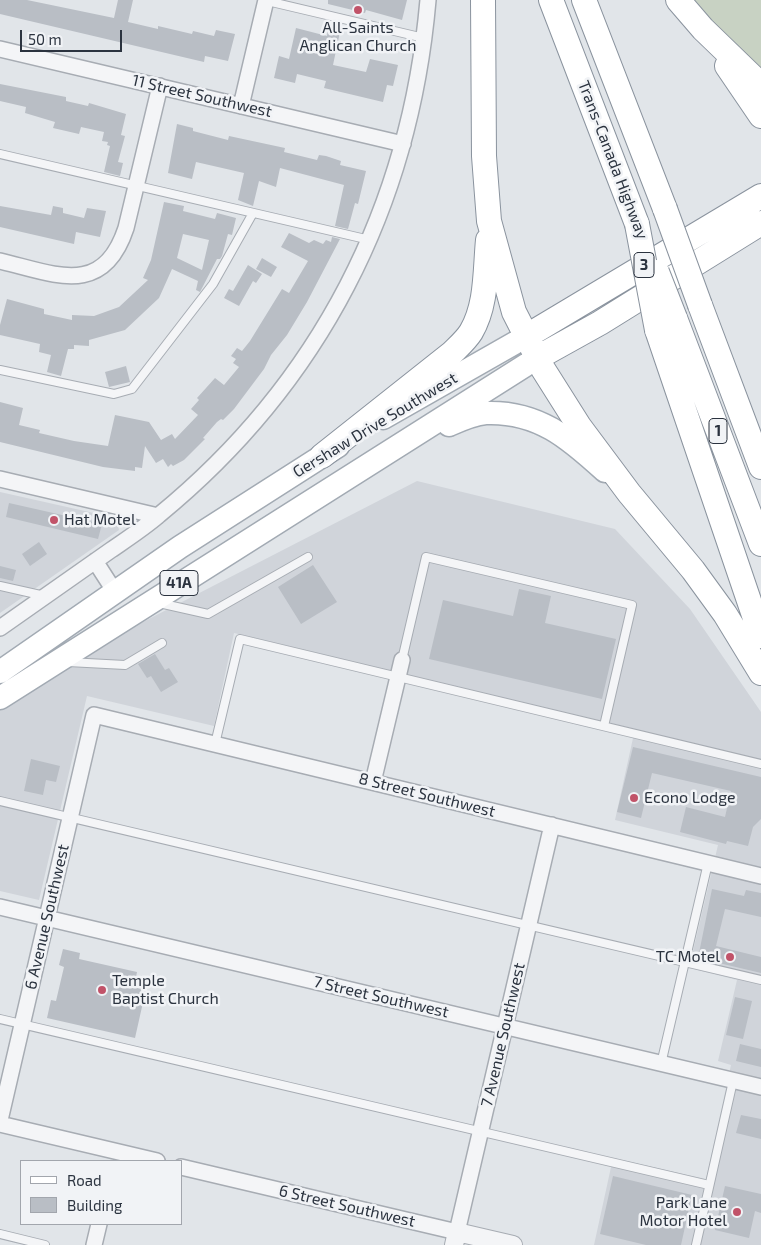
<!DOCTYPE html>
<style>
body{margin:0}
#map{position:relative;width:761px;height:1245px;overflow:hidden;background:#e1e5e9;font-family:"Exo 2",sans-serif}
canvas{display:block}
.legend{position:absolute;left:20px;top:1160px;width:162px;height:65px;box-sizing:border-box;background:#f1f3f6;border:1px solid #a2a6ad;margin:0;padding:6px 9px;list-style:none;font-size:15px;color:#2b333f}
.legend li{display:flex;align-items:center;gap:10px;height:25px}
.legend b{width:25px;border:1px solid #a2a6ad}
.scale{position:absolute;left:20px;top:30px;width:102px;height:22px;box-sizing:border-box;border:2px solid #2b333f;border-top:0;padding-left:6px;font-size:15px;line-height:18px;white-space:nowrap;color:#2b333f;-webkit-text-stroke:4px #f1f3f6;paint-order:stroke}
</style>
<div id="map">
<canvas width="761" height="1245"></canvas>
<ul class="legend">
<li><b style="height:6px;background:#fff"></b>Road</li>
<li><b style="height:14px;background:#b9bec5"></b>Building</li>
</ul>
<div class="scale">50 m</div>
</div>
<script>
const c = document.querySelector('canvas').getContext('2d');
c.lineJoin = 'round';
function paint(path, color) { c.fillStyle = color; c.fill(path, 'evenodd'); }
function stroke(path, color, width, dash) { c.strokeStyle = color; c.lineWidth = width; c.lineCap = dash ? 'butt' : 'round'; c.setLineDash(dash || []); c.stroke(path); }
function label(font, color, halo, rows, align = 'center') {
  c.font = font + ' "Exo 2",sans-serif'; c.lineWidth = 5; c.setLineDash([]); c.textBaseline = 'middle'; c.strokeStyle = halo; c.fillStyle = color; for (const [text, x, y, turn = 0] of rows) {
    c.save(); c.translate(x, y); c.rotate((+turn || 0) * Math.PI / 180); c.textAlign = isNaN(turn) ? turn : align; if (halo) c.strokeText(text, 0, 0); c.fillText(text, 0, 0); c.restore();
  }
}
paint(new Path2D(`
 M417 481 615 529 690 609 761 712V1245H594L613 1158 706 1179 731 1065 718 1061 737 980 689 968 718 845 615 820 635 729 234 633 214 726 87 696 39 900 0 891V709L108 640Z
 M0 492 116 518 119 530 0 613Z`), '#d0d4da');
paint(new Path2D(`
 M692 0H761V75Z`), '#c8d2c3');
paint(new Path2D(`
 M0 0H27L114 18 118 0H133L128 22 158 29V26L192 34 193 31 214 36 216 30 235 34 228 61 205 56 204 62 0 14Z
 M328 0H407L402 20 366 10 365 13 328 4Z
 M296 28 327 36 328 29 340 32 333 65 366 72 370 59 398 65 393 86 387 85 383 102 324 88 326 81 297 74 295 83 274 78 279 56 289 59Z
 M0 84 66 97V101L88 106 89 103 126 114 121 135 125 136 118 162 123 163 120 176 104 172 110 146 107 145 108 142 102 141 104 132 81 127 79 134 53 128 55 122 25 113 26 107 0 101Z
 M177 124 193 128V131L228 140 229 136 285 148 284 152 317 160 319 155 326 156 341 161 340 165 366 171 358 204 355 203 348 229 335 226 344 185 280 168 276 187 259 181 253 206 238 200 244 173 196 162 192 179 168 173Z
 M164 202 184 206 183 211 215 219 217 213 236 218 232 235 228 234 222 256 220 259H217L200 292 196 290 198 281 172 269 159 298 125 330 89 340V346L74 345V349H68L61 376 47 372 51 355 39 352 40 344 0 335V325L7 299 44 309V314L72 320V315L94 316 119 307 148 280 143 278 151 260ZM183 234 209 240 202 270 177 258Z
 M0 206 51 215 53 206 63 208V213L84 218 87 208 106 211 100 237 76 232 74 244 0 227Z
 M289 233 309 243 314 240 323 244 326 240 331 242 332 237 340 239 307 302 287 335 271 355 264 369 234 409 223 420 221 419 217 422 203 438 205 439 184 460 173 466 171 464 168 467 163 459 156 463 145 446 142 468 135 467V471L103 467 0 442V402L23 408 19 425 40 430 39 433 74 441 108 446 115 415 149 422 161 440 172 434 175 439 198 415 191 409 199 400 197 398 215 378 224 385 239 367 233 363 236 359 231 356 237 348 242 351 250 341 282 289 289 293 308 261 281 247Z
 M262 258 277 267 271 277 256 269Z
 M248 265 262 274 256 283 253 281 239 306 224 298 229 289 233 291Z
 M126 366 130 382 109 387 105 372Z
 M9 503 102 524 98 539 6 517Z
 M39 542 47 554 30 566 22 554Z
 M313 565 337 602 301 624 278 587Z
 M0 566 16 570 13 581 0 578Z
 M519 589 551 596 545 623 616 639 602 699 429 659 443 600 513 616Z
 M155 654 165 670 169 668 178 682 161 692 151 676 147 678 138 664Z
 M633 747 761 777V819L753 827 748 846 727 841 726 844 680 832 686 807 725 817 731 791 652 773 641 818 617 812Z
 M31 759 60 766 56 782 46 780 43 795 24 791Z
 M712 889 744 896 746 890 761 893V917L725 909 716 946 761 957V973L698 958Z
 M63 949 80 953 79 959 137 972 136 977 148 980 135 1038 47 1018 51 1000 56 1001 64 967 59 965Z
 M735 997 752 1001 743 1039 726 1035Z
 M740 1044 761 1049V1067L736 1061Z
 M741 1115 761 1119V1139L736 1133Z
 M613 1176 692 1195 681 1245H646L600 1234Z
 M725 1186 761 1194V1213L755 1211 749 1238 715 1230Z`), '#b9bec5');
const service = new Path2D(`
 M263 0 424 38
 M0 154 370 240
 M0 370 114 394 132 389 213 284 253 213
 M0 586 45 596
 M159 603 208 614 308 557
 M402 660 426 557 632 605 604 726
 M68 662 125 665 162 643
 M215 744 240 639 761 764
 M0 801 761 980
 M0 1019 709 1185
 M661 1064 708 863
 M0 1234 45 1245
 M696 1245 733 1081`);
const minor = new Path2D(`
 M0 49 403 144
 M241 106 266 0
 M0 261C55 274 103 298 126 228L160 86
 M0 479 158 516
 M95 561 115 592
 M0 628C37 602 74 576 111 550 127 539 144 528 159 515 320 383 410 207 428 0
 M373 782 402 660
 M0 907 761 1087
 M0 1120 94 715 761 876
 M0 1124 157 1161
 M181 1167 457 1232 552 825
 M94 1245 99 1224`);
const tertiary = new Path2D(`
 M454 1245 457 1232 513 1245`);
const primary = new Path2D(`
 M383 418 527 336
 M449 425C460 420 473 414 486 413 538 411 569 438 605 471
 M0 672 180 547 338 446
 M0 698 537 358`);
const trunk = new Path2D(`
 M483 0 484 156 489 221 514 312 543 369 579 426 629 493 693 570 725 614 761 673
 M551 0 637 224
 M584 0 665 209
 M678 0 703 29 761 85
 M727 66 761 116
 M700 305 761 467
 M675 318 761 544
 M657 330 761 636
 M527 336 761 196
 M537 358 600 323 761 223
 M322 456 452 353C458 347 466 340 471 332 487 305 485 271 488 240`);
stroke(service, '#a7acb3', 10);
stroke(minor, '#a7acb3', 18);
stroke(tertiary, '#a7acb3', 20);
stroke(primary, '#a2aab3', 25);
stroke(trunk, '#8a939e', 26);
stroke(service, '#f4f5f7', 8);
stroke(minor, '#f4f5f7', 15);
stroke(tertiary, '#f4f5f7', 18);
stroke(primary, '#fff', 22);
stroke(trunk, '#fff', 24);
const trunkBridge = new Path2D(`
 M665 209 700 305
 M637 224 657 330
 M657 272 675 318`);
stroke(trunkBridge, '#8a939e', 26, []);
stroke(trunkBridge, '#fff', 24);
for (const [x, y, r, color] of [
 [358,10,5,"#c15369"],
 [54,520,5,"#c15369"],
 [634,798,5,"#c15369"],
 [730,957,5,"#c15369"],
 [102,990,5,"#c15369"],
 [737,1212,5,"#c15369"]
]) { const dot = new Path2D(); dot.arc(x, y, r, 0, 2 * Math.PI); c.fillStyle = color; c.fill(dot); stroke(dot, '#f1f3f6', 2); }
for (const [x, y, w] of [
 [644,265,20],
 [718,431,18],
 [179,583,38]
]) { const box = new Path2D(); box.roundRect(x - w / 2, y - 12.5, w, 25, 4); c.fillStyle = '#f1f3f6'; c.fill(box); stroke(box, '#2b333f', 1); }
label('bold 15px', '#2b333f', null, [
 ["3",644,265],
 ["1",718,431],
 ["41A",179,583]
]);
label('16px', '#2b333f', '#f1f3f6', [
 ["All-Saints",358,28,"center"],
 ["Anglican Church",358,46,"center"],
 ["Hat Motel",64,520],
 ["Econo Lodge",644,798],
 ["TC Motel",720,957,"right"],
 ["Temple",112,981],
 ["Baptist Church",112,999],
 ["Park Lane",727,1203,"right"],
 ["Motor Hotel",727,1221,"right"]
], 'left');
label('16px', '#2b333f', '#f1f3f6', [
 ["11 Street Southwest",202,96,13],
 ["Trans-Canada Highway",613,160,69],
 ["Gershaw Drive Southwest",375,425,-31],
 ["8 Street Southwest",427,795,14],
 ["6 Avenue Southwest",47,917,-77],
 ["7 Street Southwest",381,997,13],
 ["7 Avenue Southwest",503,1035,-77],
 ["6 Street Southwest",347,1206,13]
]);
</script>
